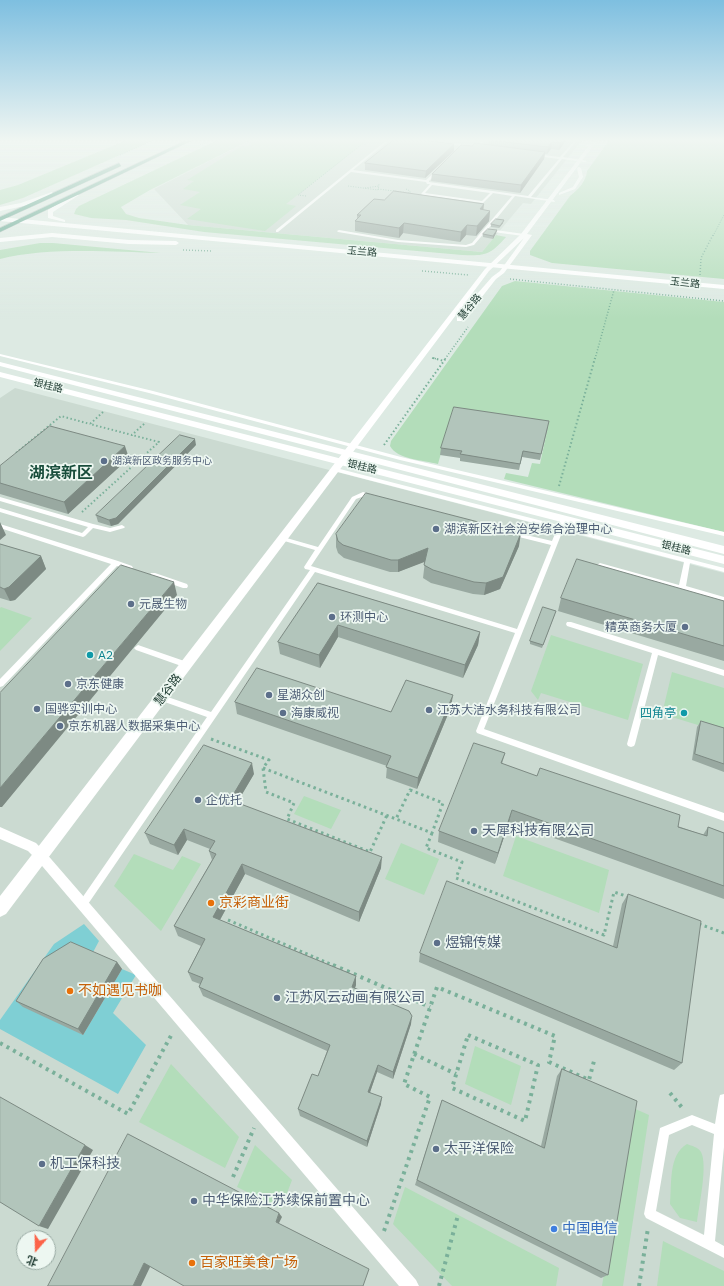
<!DOCTYPE html>
<meta charset="utf-8">
<style>
body{margin:0}
#map{position:relative;width:724px;height:1286px;overflow:hidden;background:#ddeae3;font-family:"Work Sans","Noto Sans SC",sans-serif}
canvas{display:block}
.north{position:absolute;left:16px;top:1230px;width:40px;height:40px;box-sizing:border-box;background:#edf7f1;border:1px solid #9aaba4;border-radius:50%;rotate:200deg;font-size:11px;font-weight:700;line-height:16px;text-align:center;color:#1d3a30}
.north::after{content:'';display:block;margin:auto;width:14px;height:18px;background:#fc6348;clip-path:polygon(50% 0,100% 100%,50% 72%,0 100%)}
</style>
<div id="map">
<canvas width="724" height="1286"></canvas>
<div class="north">北</div>
</div>
<script>
const c = document.querySelector('canvas').getContext('2d');
c.lineJoin = 'round';
function paint(path, color) { c.fillStyle = color; c.fill(path, 'evenodd'); }
function stroke(path, color, width, dash) { c.strokeStyle = color; c.lineWidth = width; c.lineCap = dash ? 'butt' : 'round'; c.setLineDash(dash || []); c.stroke(path); }
function label(font, color, halo, rows, align = 'center') {
  c.font = font + ' "Work Sans","Noto Sans SC",sans-serif'; c.lineWidth = 3.5; c.setLineDash([]); c.textBaseline = 'middle'; c.strokeStyle = halo; c.fillStyle = color; for (const [text, x, y, turn = 0] of rows) {
    c.save(); c.translate(x, y); c.rotate((+turn || 0) * Math.PI / 180); c.textAlign = isNaN(turn) ? turn : align; if (halo) c.strokeText(text, 0, 0); c.fillText(text, 0, 0); c.restore();
  }
}
paint(new Path2D(`
 M253 139H583L531 204 523 203 482 252 188 225 154 189Z
 M15 388 724 573V1286H0V398ZM24 1238H48V1262H24Z`), '#cbdad1');
paint(new Path2D(`
 M129 139H156L23 198 0 205V190L18 185Z
 M220 139H253L150 190 121 207 126 214 139 218 188 225 482 252 496 235 506 237C490 255 486 256 462 255L204 232 126 220 91 218 74 214 76 209 79 206Z
 M260 139H347L363 144 286 204 296 206 265 231 187 219 201 209 180 205 200 192 183 189 194 181 187 180 242 146H248Z
 M610 139H724V279L552 263 530 255V251L570 196C579 189 586 181 587 171Z
 M40 243H53L161 253C111 252 48 247 0 259V250Z
 M515 281 724 302V532L504 479 506 473 528 477 532 463 540 464 548 426 453 411 438 464C423 460 398 460 390 446L391 441 502 286Z
 M1 607 32 618 0 651V608Z
 M551 635 643 664 628 720 541 693 538 700 531 691Z
 M672 672 724 688V733L662 714Z
 M304 796 341 810 331 829 294 814Z
 M516 836 609 870 599 913 503 876Z
 M401 843 439 859 424 895 385 879Z
 M134 854 173 870 182 856 201 864 161 931 114 886Z
 M475 1046 521 1066 511 1105 465 1084Z
 M171 1064 239 1137 225 1168 139 1122Z
 M631 1107 649 1115 623 1286H602Z
 M687 1144C692 1146 698 1147 701 1152 708 1165 699 1206 697 1222L680 1218 670 1204C672 1185 668 1155 687 1144Z
 M255 1145 292 1180 281 1209 237 1187Z
 M405 1187 559 1268 556 1286H452L393 1224Z
 M663 1241 724 1271V1286H657Z`), '#b3ddba');
paint(new Path2D(`
 M84 924 99 941 91 956 83 1035 122 969 136 975 113 1013 146 1045 118 1094 0 1029V1020L54 944Z`), '#7fcfd4');
const primary = new Path2D(`
 M189 139H195L0 232V228Z
 M119 163 121 166 0 221V217Z`);
stroke(primary, '#bbc4c1', 1);
stroke(new Path2D(`
 M200 145 214 139
 M120 155 156 139
 M348 186 378 190 379 184
 M365 188 379 186
 M378 189 410 193
 M406 189 410 191V193
 M306 196 298 195 362 144 367 145
 M713 236 724 215`), '#7ab09a', 1, [1, 1.5]);
stroke(new Path2D(`
 M183 250 212 251
 M422 271 469 275
 M700 275 701 258 713 235
 M510 279 724 301
 M432 358 437 359
 M445 359 468 327
 M595 359 614 290`), '#7ab09a', 1.5, [1, 2]);
stroke(new Path2D(`
 M433 358 444 361
 M103 412 90 424 132 435 145 423
 M384 445 446 358
 M16 453 61 416 90 424
 M559 486 595 358
 M82 512 159 442 132 435`), '#7ab09a', 2, [1.5, 2.5]);
stroke(new Path2D(`
 M211 739 269 760 263 768 266 792 294 803 287 819 370 852 387 815
 M263 768 396 819
 M410 790 443 803 432 833 396 819Z
 M432 833 426 848 462 862 456 878 604 935 614 892 629 897
 M228 920 335 966
 M699 924 724 933`), '#7ab09a', 3, [2.5, 3.5]);
stroke(new Path2D(`
 M333 965 430 1007
 M468 1035 538 1065 525 1121 452 1088Z
 M0 1043 128 1114 173 1032
 M414 1054 456 1074
 M670 1093 684 1110
 M233 1177 254 1128
 M384 1231 430 1097 404 1084 437 987 555 1036 549 1062 589 1080 594 1061
 M439 1286 458 1215
 M639 1286 648 1228`), '#7ab09a', 4, [3, 4.5]);
paint(new Path2D(`
 M388 139H391L353 170 426 180 438 169 440 170 429 181V182L528 196 559 159 536 156 535 154 560 157 576 139H578L563 157 587 161 585 162 562 159 531 197 554 200 555 202 515 196 488 229 524 234V236H523L486 231 474 245 466 247 398 242 338 232 337 231 339 230 398 240 466 245 472 243 512 196 493 193 483 203 423 195 421 194 430 184H427L426 182 351 172 278 232H276V230ZM432 185 490 193 482 201 425 193Z
 M483 139H486L478 148H476Z
 M589 139H591L587 145 590 149 589 150 585 145Z
 M446 142 470 145 471 146 470 147 445 144Z
 M579 167 581 168 583 177 575 189 559 195V193L573 187 579 177 577 168Z
 M0 354 153 391 401 457 724 532V536L400 460 149 393 0 356Z
 M336 468 558 525 562 518 564 517 567 519 564 527 724 568V572L690 563 686 586 724 597V601L598 567 597 565 600 563 679 585 684 562 563 530 484 729 724 813V821L477 733 476 731 515 633 315 572 86 907 83 908 80 907 78 904 80 901 207 717 159 700 158 698 159 696 162 695 211 712 310 570 305 569 304 567 315 550 281 540 280 539 281 538 283 537 318 547 352 497 363 492 376 496V498C366 499 368 494 356 499L311 566 517 629 551 545 511 535 510 534 513 532 552 541 557 529 334 471 333 470Z
 M0 497 93 524 110 528 122 525 125 527 124 528 110 532 93 528 85 536 83 537 0 512V508L82 533 88 527 0 501Z
 M0 524 118 561 132 566 133 568 130 570 117 566 3 686 0 687V679L111 564 0 528Z
 M151 573H155L187 584 188 586 187 588H183L151 577 150 575Z
 M567 622H571L724 670V676L658 655 635 744 634 746 631 747 628 746 627 744 652 653 567 626 566 624Z
 M138 645 190 663 191 665 190 667 187 668 136 650 134 648Z
 M724 1094V1147L715 1241 724 1246V1258L646 1218 644 1214 660 1128 692 1115 715 1124 719 1099 720 1095ZM692 1125 714 1134 704 1235 656 1211 669 1135Z`), '#fff');
paint(new Path2D(`
 M0 827 36 843 45 852 416 1280 419 1286H399L37 860 28 851 0 839Z`), '#fff');
paint(new Path2D(`
 M594 139H598L527 234 532 235 504 273 496 279 463 321H457V317L492 277 500 271 524 238 489 271 6 914 0 917V896L485 269 521 234Z`), '#fff');
paint(new Path2D(`
 M52 192 54 195 24 206 0 211V207L21 203Z
 M74 194 79 195 53 212V216L65 220V222L48 218V210Z
 M0 217 724 285V289L0 221Z
 M52 233 129 240 176 241 179 243 176 245 129 244 52 237 0 242V238Z
 M0 362 724 546V554L0 366Z
 M0 372 724 556V564L0 377Z`), '#fff');
paint(primary, '#5da38b');
paint(new Path2D(`
 M567 139 559 150 551 149 547 154H545L544 159 520 193 431 181 432 174 472 146 488 145 489 140Z
 M454 144V151L425 178 365 170V163Z
 M384 200 490 211 489 221 476 236 466 235 460 242 403 233 399 238 355 231V221L357 220V215Z
 M503 223 499 228 491 227V224Z
 M497 230 496 233 493 239 483 237V234Z
 M548 427 540 460 522 457 519 470 460 461V458L440 455 441 448Z
 M196 445 118 524 111 526 98 522 96 515Z
 M129 458 68 514 0 494V466Z
 M336 534 519 546 500 589 484 595 473 594 431 583 423 578 425 561 398 572H390L344 558 338 553 336 547Z
 M0 544 41 556 46 569 15 600 10 601 0 598Z
 M318 583 480 632 478 645 463 678 338 637 320 668 280 654 278 642Z
 M561 598 724 601V661L558 611Z
 M555 614 542 648 530 644V641Z
 M235 702 391 712 451 707 417 789 386 778 387 766 237 714Z
 M701 721 724 728V772L692 760 697 727Z
 M505 753 502 764 703 835 708 827 724 833V899L509 822 495 864 438 842 439 831Z
 M254 774 237 803 381 868 359 922 245 874 220 920 356 976V985L355 988 411 1024 393 1079 377 1072 370 1092 381 1104 367 1147 300 1116 298 1109 318 1076 327 1051 203 996 199 987 200 984 192 981 188 972 201 946 178 936 174 926 212 860 209 851 210 849 187 840 178 855 150 844 145 833Z
 M628 894 682 1063 674 1070 419 962 420 953 613 946 622 904Z
 M117 962 122 969 83 1035 23 1007 16 1001Z
 M562 1069 608 1275 601 1278 415 1185 442 1100 541 1146 557 1076Z`), '#99a9a1');
paint(new Path2D(`
 M563 139H567L559 150 560 143Z
 M552 142 551 149 547 154 548 147Z
 M454 144V151L425 178 426 171Z
 M545 152 544 159 520 193 521 185Z
 M484 204 483 214 480 209Z
 M490 211 489 221 476 236 477 226Z
 M504 220 503 223 499 228 500 226Z
 M404 223 403 233 399 238V228Z
 M467 225 466 235 460 242 461 232Z
 M497 230 496 233 493 239V236Z
 M195 439 196 445 118 524 111 526 109 520Z
 M125 446 129 458 68 514 64 502Z
 M0 522 6 535 0 540Z
 M521 533 519 546 500 589 484 595 486 583Z
 M428 548 427 561 398 572V560Z
 M41 556 46 569 15 600 10 601 4 589Z
 M174 582 177 595 2 807H0V788Z
 M338 625V637L320 668 319 655Z
 M480 632 478 645 463 678 465 665Z
 M453 695 451 707 417 789 418 778Z
 M252 763 254 774 232 811 230 800Z
 M512 810 509 822 495 864 498 853Z
 M184 829 187 840 178 855 174 845Z
 M382 857 381 868 359 922V912Z
 M242 864 245 874 216 927 213 917Z
 M117 962 122 969 83 1035 78 1029Z
 M356 976V985L352 996V987Z
 M412 1016 411 1024 393 1079V1072Z
 M378 1065 377 1072 368 1098V1092Z
 M382 1097 381 1104 367 1147V1141Z
 M85 1145 93 1150 48 1229 39 1226Z
 M279 1213 282 1217 278 1225 276 1222Z
 M144 1263 151 1265 141 1286H133Z`), '#7d8a83');
const building = new Path2D(`
 M395 139H413L454 144 426 171 365 163Z
 M489 139H563L560 143 552 142 548 147 489 140Z
 M475 143 545 152 521 185 432 174 461 145 472 146Z
 M394 191 484 204 480 209 490 211 477 226 467 225 461 232 404 223 399 228 355 221 361 215H357L374 199 384 200Z
 M496 219 504 220 500 226 491 224Z
 M488 229 497 230 493 236 483 234Z
 M454 407 549 421 541 454 523 451 520 464 460 454 462 451 441 448Z
 M50 426 125 446 64 502 0 483V466Z
 M180 435 195 439 116 518 109 520 96 515Z
 M366 493 521 533 503 577 486 583 474 582 433 570 424 565 428 548 398 560H391L343 545 338 541 336 534Z
 M0 544 41 556 9 587 4 589 0 587Z
 M577 559 724 601V646L561 598Z
 M121 565 174 582 0 788V693Z
 M318 583 480 632 465 665 338 625 319 655 278 642Z
 M543 607 556 611 543 645 530 641Z
 M257 668 391 712 406 680 453 695 418 778 386 767 391 756 235 702Z
 M701 721 724 728V764L695 754Z
 M474 743 505 753 501 763 537 776 540 768 680 815 678 827 707 836 708 827 724 833V886L512 810 498 853 439 831Z
 M204 745 252 763 230 800 382 857 359 912 242 864 213 917 356 976 352 987 409 1011 412 1016 393 1072 378 1065 368 1092 382 1097 367 1141 298 1109 312 1074 318 1076 330 1045 199 987 203 978 188 972 205 939 174 926 216 854 209 851 215 841 184 829 174 845 145 833Z
 M447 881 617 948 628 894 701 921 682 1063 420 953Z
 M71 942 117 962 78 1029 16 1001 43 959Z
 M562 1069 637 1101 608 1275 417 1180 442 1100 544 1148Z
 M0 1097 85 1145 39 1226 0 1202Z
 M128 1134 279 1213 276 1222 369 1269 363 1286H184L144 1263 133 1286H48Z`);
paint(building, '#b2c5bb');
stroke(building, '#7d8a83', 1);
const sky = c.createLinearGradient(0, 0, 0, 319);
sky.addColorStop(0, '#7ebfe0');
sky.addColorStop(0.44, '#f0f6f2');
sky.addColorStop(1, '#f0f6f200');
c.fillStyle = sky;
c.fillRect(0, 0, 724, 319);
for (const [x, y, r, color] of [
 [104,461,4,"#5c6f8a"],
 [436,529,4,"#5c6f8a"],
 [131,604,4,"#5c6f8a"],
 [332,617,4,"#5c6f8a"],
 [685,627,4,"#5c6f8a"],
 [90,655,4,"#0f9aa8"],
 [68,684,4,"#5c6f8a"],
 [269,695,4,"#5c6f8a"],
 [37,709,4,"#5c6f8a"],
 [429,710,4,"#5c6f8a"],
 [283,713,4,"#5c6f8a"],
 [684,713,4,"#0f9aa8"],
 [60,726,4,"#5c6f8a"],
 [198,800,4,"#5c6f8a"],
 [474,831,4,"#5c6f8a"],
 [211,903,4,"#e8710a"],
 [437,943,4,"#5c6f8a"],
 [70,991,4,"#e8710a"],
 [277,998,4,"#5c6f8a"],
 [436,1149,4,"#5c6f8a"],
 [42,1164,4,"#5c6f8a"],
 [194,1201,4,"#5c6f8a"],
 [554,1229,4,"#3f7fe0"],
 [192,1263,4,"#e8710a"]
]) { const dot = new Path2D(); dot.arc(x, y, r, 0, 2 * Math.PI); c.fillStyle = color; c.fill(dot); stroke(dot, '#edf7f1', 1.5); }
label('10px', '#1d3a30', '#edf7f1', [
 ["玉兰路",362,252,5],
 ["玉兰路",685,283,6],
 ["慧谷路",470,307,-51],
 ["银桂路",48,386,14],
 ["银桂路",362,467,14],
 ["银桂路",676,548,14]
]);
label('10px', '#4e5e75', '#edf7f1', [
 ["湖滨新区政务服务中心",112,461]
], 'left');
label('12px', '#4e5e75', '#edf7f1', [
 ["湖滨新区社会治安综合治理中心",444,529],
 ["元晟生物",139,604],
 ["环测中心",340,617],
 ["精英商务大厦",677,627,"right"],
 ["京东健康",76,684],
 ["星湖众创",277,695],
 ["国骅实训中心",45,709],
 ["江苏大洁水务科技有限公司",437,710],
 ["海康威视",291,713],
 ["京东机器人数据采集中心",68,726],
 ["企优托",206,800]
], 'left');
label('12px', '#0d838f', '#edf7f1', [
 ["A2",98,655],
 ["四角亭",676,713,"right"]
], 'left');
label('12px', '#1d3a30', '#edf7f1', [
 ["慧谷路",168,690,-53]
]);
label('14px', '#4e5e75', '#edf7f1', [
 ["天犀科技有限公司",482,831],
 ["煜锦传媒",445,943],
 ["江苏风云动画有限公司",285,998],
 ["太平洋保险",444,1149],
 ["机工保科技",50,1164],
 ["中华保险江苏续保前置中心",202,1201]
], 'left');
label('14px', '#c56008', '#edf7f1', [
 ["京彩商业街",219,903],
 ["不如遇见书咖",78,991],
 ["百家旺美食广场",200,1263]
], 'left');
label('14px', '#366cbe', '#edf7f1', [
 ["中国电信",562,1229]
], 'left');
label('bold 16px', '#184d3b', '#edf7f1', [
 ["湖滨新区",61,473]
]);
</script>
